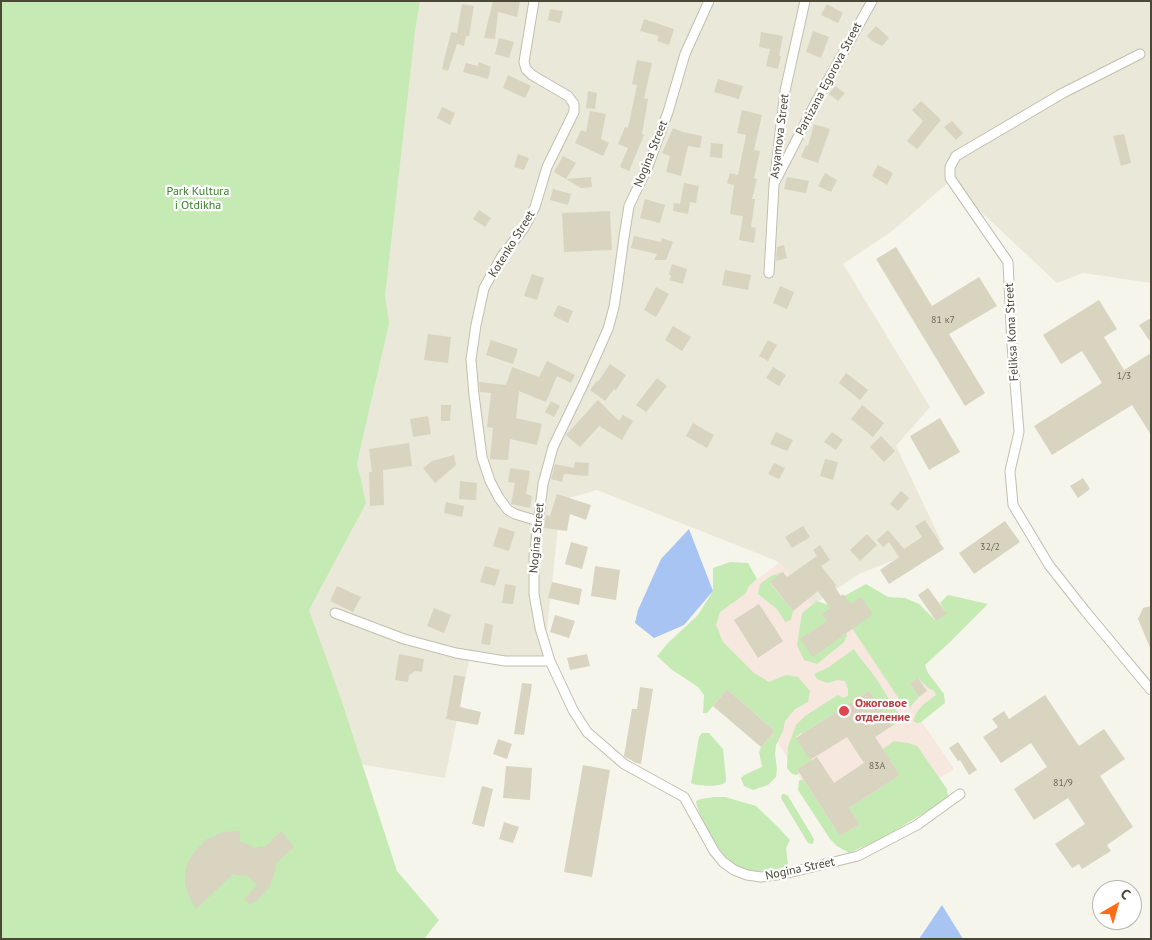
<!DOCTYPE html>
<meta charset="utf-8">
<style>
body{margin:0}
#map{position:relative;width:1152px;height:940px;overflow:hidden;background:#f6f5eb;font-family:"PT Sans",sans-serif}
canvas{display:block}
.frame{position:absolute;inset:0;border:2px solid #4b4838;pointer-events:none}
.north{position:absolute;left:1092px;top:880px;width:50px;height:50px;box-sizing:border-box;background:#fff;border:1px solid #b7b6af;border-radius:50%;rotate:38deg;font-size:14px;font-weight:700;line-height:20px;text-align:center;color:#4b4838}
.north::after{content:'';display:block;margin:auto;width:18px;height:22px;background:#ff6d19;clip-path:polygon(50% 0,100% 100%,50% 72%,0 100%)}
</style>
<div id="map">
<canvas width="1152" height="940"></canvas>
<div class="frame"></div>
<div class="north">С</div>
</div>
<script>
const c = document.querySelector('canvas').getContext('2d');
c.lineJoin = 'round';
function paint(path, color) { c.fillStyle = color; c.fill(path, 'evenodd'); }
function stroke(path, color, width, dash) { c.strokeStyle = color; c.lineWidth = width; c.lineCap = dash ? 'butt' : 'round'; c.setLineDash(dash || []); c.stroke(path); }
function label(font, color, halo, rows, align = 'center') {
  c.font = font + ' "PT Sans",sans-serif'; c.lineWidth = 4.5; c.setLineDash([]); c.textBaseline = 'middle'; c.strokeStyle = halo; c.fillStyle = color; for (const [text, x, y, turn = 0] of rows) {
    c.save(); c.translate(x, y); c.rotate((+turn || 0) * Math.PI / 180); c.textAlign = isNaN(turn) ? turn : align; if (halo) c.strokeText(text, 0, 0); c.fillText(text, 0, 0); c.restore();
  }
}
paint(new Path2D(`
 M400 1H1151V283L1083 273 1057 283 949 182 892 231 843 264 930 407 896 446 941 541 859 574 810 607 777 561 597 490 561 500 544 656 469 661 445 778 345 762 253 387Z`), '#eae8d9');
paint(new Path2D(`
 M781 562 811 604 829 607 868 585 941 703 920 719 954 769 938 779 847 851 774 737 779 731 711 623 713 611Z`), '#f6e7df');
paint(new Path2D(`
 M1 1H420L415 31 385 296 389 323 357 463 366 503 309 610 342 702 397 871 439 920 424 939H1Z
 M730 562 748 563 757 579 749 586 745 594 720 612 716 625 723 642 754 673 769 682 786 675 798 677 810 691 808 702 795 709 785 721 783 731 776 745 775 754 777 769 776 777 768 785 753 790 744 786 741 778 744 775 762 767 759 752 761 747 775 731 727 689 707 713H703L704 695 698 687 671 669 657 656 669 642 698 615 713 591V568Z
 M783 572 770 583 793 611 791 620 785 622 777 609 758 594 760 584 771 576Z
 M866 584 888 597 905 598 919 604 936 621 946 614 940 603 948 595 988 604 948 644 925 665 928 673 944 694 945 703 921 722 917 723 913 721C918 707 924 704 936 695L934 691 928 688 918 678 910 683 919 697 909 708 903 705 852 628 840 612 830 608 822 614 827 621 801 639 846 633 847 636 844 642 817 664 804 660 797 645 802 613 817 601 828 605Z
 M854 649C860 659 868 667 875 677 884 690 891 704 901 717L899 722 892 726 869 691 802 734 801 733 796 737 811 761 797 769 799 773 797 775 792 774 787 768 788 747 796 725 805 716 838 695 843 698 848 696V689L845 681 838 680 827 683 817 679 814 674 829 667Z
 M702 733H709L723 749 726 778V781C725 782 724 784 722 784 716 787 697 786 691 783L699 737Z
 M894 741 908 743 917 746 947 789 948 796 944 801 881 839 849 853 837 846 830 839 798 790 799 781 803 779 840 836 860 824 849 808 900 775 883 749Z
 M782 794H785L788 796 814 839 813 844 808 843 782 800 781 797Z
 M714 797H725L756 806 778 827 790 840 786 848 788 865C783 869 776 869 770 870 737 876 722 856 708 830 703 821 698 812 696 801L701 799Z`), '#c6eab4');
paint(new Path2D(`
 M689 529 713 591 684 625 654 638 635 623 638 610 661 559Z
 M942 905 963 939H919Z`), '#a7c4f3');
paint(new Path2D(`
 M493 1H520L517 17 498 12 495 39 484 38Z
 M462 4 474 6 469 36H466L464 46 457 44 448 71 442 69 451 32 457 33Z
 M827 4 843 13 838 23 821 15Z
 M550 9 563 11 560 23 548 20Z
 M644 19 674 29 669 45 657 41 659 36 640 31Z
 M876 26 889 38 882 46 872 41 867 36Z
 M813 31 829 37 821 58 806 52Z
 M761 32 783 36 779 56H781L778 69 766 66 770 49 759 47Z
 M499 38 514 42 509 58 495 54Z
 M637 60 652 63 644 98 648 99 642 134 644 135 629 171 620 167 628 148 618 144 625 127 628 128 637 85 632 84Z
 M479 62 491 67 488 79 463 72 466 63 478 66Z
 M508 75 531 86 525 98 503 88Z
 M718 79 743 86 739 99 714 92Z
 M835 86 845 93 838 101 829 94Z
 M588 91 597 93 595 109 586 108Z
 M921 101 941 120 917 149 907 141 923 121 912 110Z
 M442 107 455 113 450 125 437 118Z
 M742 110 762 115 754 150 760 151 754 178 757 179 752 199H755L751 227 756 228 754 243 739 240 743 216 730 214 734 185 727 183 730 173 738 175 746 135 737 133Z
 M590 111 606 114 601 139 609 143 603 156 575 143 581 130 586 132Z
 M952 121 963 133 956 140 944 127Z
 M814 124 830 129 818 163 801 157 806 145 808 146Z
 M673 128 683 132 702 136 700 148 688 146 681 176 666 172 670 156 662 153Z
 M1124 134 1131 163 1121 166 1113 136Z
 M711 143 723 144 722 158 710 157Z
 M518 154 529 158 524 170 514 167Z
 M563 156 576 163 566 179 554 172Z
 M878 165 893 173 887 185 872 176Z
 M825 173 837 180 831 192 818 186Z
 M591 177 592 187 581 188 566 179Z
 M787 177 809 181 806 193 784 189Z
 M684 183 699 186 696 203 690 202 688 214 673 211 674 203 680 204Z
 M553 189 571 194 568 205 550 200Z
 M645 199 665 205 660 223 640 218Z
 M479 210 491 218 485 227 473 219Z
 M610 211 612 250 564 252 562 213Z
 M634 236 661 242 662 238 673 242 666 260H654L657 254 631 248Z
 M784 245 787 258 776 261 777 247Z
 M896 247 932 306 979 277 997 306 949 334 985 393 965 406 876 259Z
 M672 264 687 269 683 284 669 280 671 276 669 274Z
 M725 270 751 275 748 290 722 285Z
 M532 274 544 278 537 300 524 296Z
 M780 286 794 292 787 309 773 303Z
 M656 287 669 294 656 317 644 310Z
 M1099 300 1117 329 1104 337 1124 370 1151 353V435L1132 405 1052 455 1034 426 1102 383 1082 351 1061 364 1043 335Z
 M558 305 573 311 568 323 553 316Z
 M1151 318V343L1139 325Z
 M673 326 691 337 682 351 665 340Z
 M428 334 451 337 448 363 424 360Z
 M491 340 518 349 513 364 486 355Z
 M768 340 777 345 768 361 759 356Z
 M547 361 575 375 571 383 557 376 546 402 519 391 516 418 542 424 537 445 510 439 508 460 490 459 493 428 487 427 491 393 480 392 479 382 506 385 512 367 539 377Z
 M610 364 626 375 616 390 614 389 605 401 590 390 597 381 598 382Z
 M773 367 786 375 779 386 766 378Z
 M846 373 868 390 860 400 839 383Z
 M657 378 667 386 646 412 636 405Z
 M598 400 619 421 623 415 633 421 622 440 599 426 580 447 566 435Z
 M551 401 560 406 554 417 545 412Z
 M441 405H451L450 421H441Z
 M862 405 884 423 873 437 851 419Z
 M428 416 431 434 413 437 410 419Z
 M940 418 960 452 929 470 910 436Z
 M693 423 714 435 707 448 686 436Z
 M776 432 793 440 787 451 770 444Z
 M832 432 843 440 836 450 824 442Z
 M881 436 895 451 884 462 870 447Z
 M409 443 412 466 383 470 384 505 370 506 369 472H372L369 449Z
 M454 455 456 465 435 483 423 468 432 461Z
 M825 459 838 462 833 480 820 476Z
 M575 462 589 463 588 476 564 474 562 482 551 479 555 464 574 468Z
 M774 463 785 468 779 479 768 474Z
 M510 468 530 471 526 494 532 496 530 508 511 504 515 483 508 482Z
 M1083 478 1090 489 1078 498 1070 486Z
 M460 481 477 483 476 500 459 499Z
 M901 491 909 498 898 511 890 504Z
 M557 494 591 505 586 520 570 514 567 531 544 528 546 515 550 516Z
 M446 502 464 506 462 517 444 513Z
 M925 520 944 549 889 584 880 570 899 557 889 542 883 547 877 540 888 530 904 549 922 537 915 526Z
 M1005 521 1020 542 974 574 959 553Z
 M803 526 810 537 792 548 785 537Z
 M499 527 515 532 509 551 493 546Z
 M867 534 877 545 860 561 850 550Z
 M571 542 588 547 582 569 565 564Z
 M820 545 830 560 821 566 836 585 835 587 841 596 843 594 851 604 861 597 873 614 813 657 800 639 827 621 822 614 830 608 818 591 793 611 770 582 783 572 787 577 817 556 813 550Z
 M485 566 500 570 495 586 480 582Z
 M595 566 620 570 616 600 591 596Z
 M552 582 582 589 579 605 548 598Z
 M505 584 516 586 513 604 502 603Z
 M337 586 361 597 353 612 330 601Z
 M928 588 947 614 936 621 918 595Z
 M759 604 783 641 758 658 734 620Z
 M1151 606V650L1138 619 1143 608Z
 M434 608 451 615 444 633 427 626Z
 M555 615 575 621 569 638 550 632Z
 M485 623 493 625 490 645 481 644Z
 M399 654 424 659 422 672 415 671 409 675 408 682 395 680Z
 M587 654 590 666 570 670 567 658Z
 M454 675 465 677 460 707 481 712 478 725 446 719Z
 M918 678 927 691 919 697 910 683Z
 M522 683 532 684 524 735 514 734Z
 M640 687 653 689 641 764 636 763 624 756 632 709H637Z
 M727 689 775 731 761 747 713 706Z
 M869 691 892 726 875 737 900 775 849 808 860 824 840 836 797 769 817 757 834 783 864 763 847 737 810 760 796 738Z
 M1045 695 1079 746 1104 729 1125 759 1100 776 1133 827 1107 845 1111 851 1082 869 1079 864 1072 868 1055 844 1085 824 1068 798 1034 820 1014 789 1047 767 1031 743 1001 763 983 737 998 727 992 719 1004 711 1009 719Z
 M498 739 512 744 507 759 493 754Z
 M958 742 977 770 969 775 960 760 958 761 949 748Z
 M583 765 610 770 592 877 564 872Z
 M506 766 532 768 530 800 503 798Z
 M482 786 493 789 484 827 472 824Z
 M504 822 519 827 513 843 499 839Z
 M240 831V841L250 845 254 848 261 846 265 847 281 831 294 847 276 863 275 871 270 886 258 900 250 904 244 900 257 885 247 875 242 876 233 874 196 909 188 894 185 884V871L188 862 194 852 207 839 224 832Z`), '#d8d4c0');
const minor = new Path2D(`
 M534 1 524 62 526 69 532 75 568 96 574 104V112L547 167 535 207 524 228 502 256 484 288 476 325 471 359 474 395 482 457 490 481 499 498 508 510 515 514 538 521
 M709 1 685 54 668 112 648 166 629 206 624 237 618 281 614 307 608 329 583 385 553 447 543 484 534 557V594L540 628 550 661 573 710 587 732 624 764 684 797 714 851 723 862 734 870 747 875 761 877 784 874 858 856 917 825 960 794
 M1140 54 1063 93 956 156 950 167V178L1008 262 1012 345 1019 432 1010 471 1013 505 1049 565 1086 612 1151 690
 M776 180 816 102 872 1
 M769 273 774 185 785 91 805 1
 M335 613 404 639 456 653 505 661H550`);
stroke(minor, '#c2bfad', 11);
stroke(minor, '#fff', 9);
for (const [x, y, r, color] of [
 [844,711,6,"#e0444e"]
]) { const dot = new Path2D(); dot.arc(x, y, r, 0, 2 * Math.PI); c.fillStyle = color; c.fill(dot); stroke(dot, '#fff', 2); }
label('10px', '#6e6b5a', null, [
 ["81 к7",943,320],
 ["1/3",1124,376],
 ["32/2",990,547],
 ["83А",877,766],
 ["81/9",1063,783]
]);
label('12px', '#4b4838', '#fff', [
 ["Partizana Egorova Street",829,79,-62],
 ["Asyamova Street",780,136,-83],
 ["Nogina Street",651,154,-68],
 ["Kotenko Street",512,244,-58],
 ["Feliksa Kona Street",1012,332,-93],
 ["Nogina Street",537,538,-85],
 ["Nogina Street",800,869,-12]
]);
label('12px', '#377f29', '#fff', [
 ["Park Kultura",198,192],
 ["i Otdikha",198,206]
]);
label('bold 12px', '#be3a42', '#fff', [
 ["Ожоговое",855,704],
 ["отделение",855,718]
], 'left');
</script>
